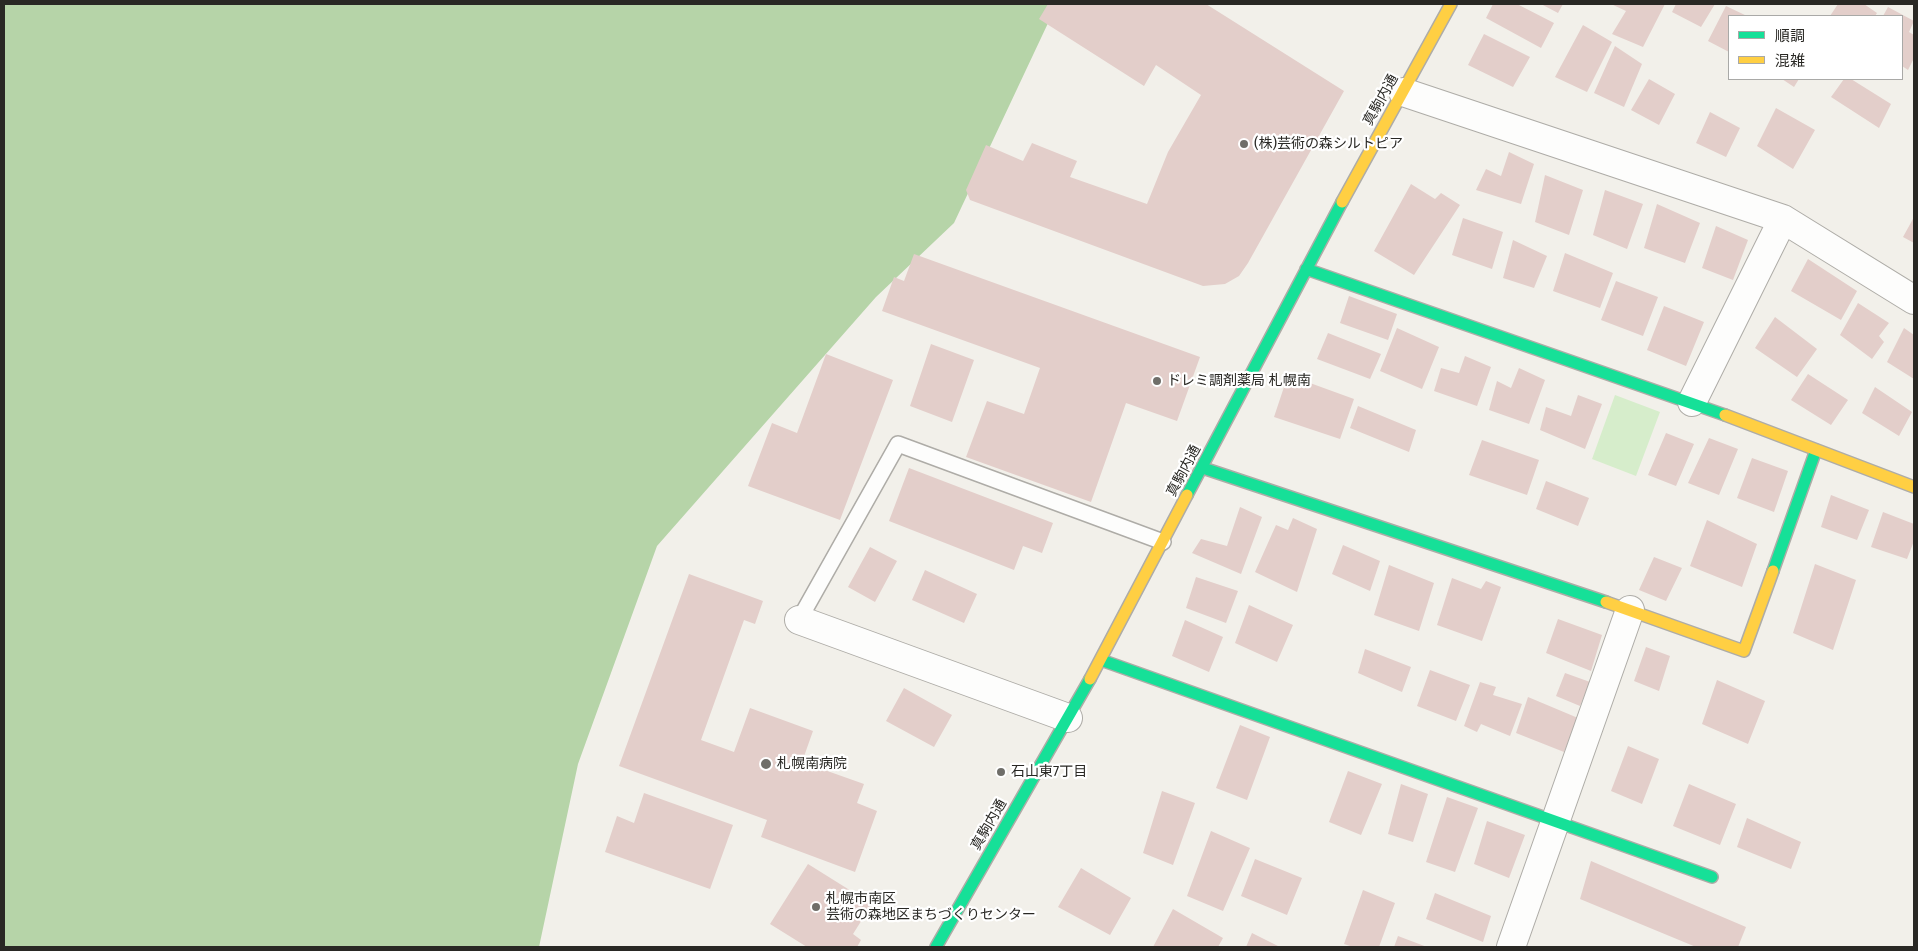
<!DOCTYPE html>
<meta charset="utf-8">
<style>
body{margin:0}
#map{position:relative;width:1918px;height:951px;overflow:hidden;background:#f2f0ea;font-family:"Fira Sans","Noto Sans JP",sans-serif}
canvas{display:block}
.frame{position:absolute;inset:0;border:5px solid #292824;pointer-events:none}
.legend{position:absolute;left:1728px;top:15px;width:175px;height:65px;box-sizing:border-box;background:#fff;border:1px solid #a9a9a7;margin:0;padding:6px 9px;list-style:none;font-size:15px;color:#292824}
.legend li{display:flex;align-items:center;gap:10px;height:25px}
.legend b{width:25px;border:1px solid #a9a9a7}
</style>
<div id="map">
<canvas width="1918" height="951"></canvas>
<div class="frame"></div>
<ul class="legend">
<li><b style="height:6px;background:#16e098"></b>順調</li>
<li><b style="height:6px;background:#ffcf43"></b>混雑</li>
</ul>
</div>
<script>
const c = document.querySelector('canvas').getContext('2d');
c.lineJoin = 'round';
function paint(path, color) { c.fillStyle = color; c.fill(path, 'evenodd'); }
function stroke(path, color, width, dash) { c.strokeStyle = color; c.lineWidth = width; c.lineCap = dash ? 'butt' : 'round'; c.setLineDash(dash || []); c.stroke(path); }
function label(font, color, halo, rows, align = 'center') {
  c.font = font + ' "Fira Sans","Noto Sans JP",sans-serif'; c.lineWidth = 4.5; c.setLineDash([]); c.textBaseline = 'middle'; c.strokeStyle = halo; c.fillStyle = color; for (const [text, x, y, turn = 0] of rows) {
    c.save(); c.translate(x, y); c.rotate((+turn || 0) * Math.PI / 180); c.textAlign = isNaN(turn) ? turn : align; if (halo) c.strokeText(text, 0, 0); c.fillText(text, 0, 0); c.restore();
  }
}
paint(new Path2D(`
 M1615 395 1660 412 1636 476 1592 459Z`), '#d6edcb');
paint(new Path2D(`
 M4 4H1057L954 223 876 297 657 546 578 764 539 947H4Z`), '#b6d4a8');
paint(new Path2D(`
 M1048 4H1206L1344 91 1248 263 1239 276 1225 284 1203 286 970 200 966 190 986 145 1023 161 1032 143 1077 161 1070 177 1147 204 1168 152 1201 95 1156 65 1144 86 1039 19Z
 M1493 4H1517L1554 23 1541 48 1486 18Z
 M1541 4H1563L1558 13Z
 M1611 4H1665L1643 47 1612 34 1626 11Z
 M1676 4H1715L1701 27 1672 12Z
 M1838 4H1864L1877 13 1875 16H1830Z
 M1726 6 1747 16H1729V52L1708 41Z
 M1888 7 1914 21 1909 32 1914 35V58L1908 70 1902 66V16H1883Z
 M1583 25 1612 42 1587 92 1555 77Z
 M1484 34 1530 57 1513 87 1468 65Z
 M1615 46 1642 64 1624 107 1594 93Z
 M1649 79 1675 94 1659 125 1631 110Z
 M1782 79H1799L1794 87Z
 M1844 79H1851L1891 104 1879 128 1831 97Z
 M1776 108 1815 130 1793 169 1757 146Z
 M1710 112 1740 128 1726 157 1696 143Z
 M1509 152 1534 164 1521 204 1476 190 1486 169 1501 176Z
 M1545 175 1583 190 1569 235 1535 222Z
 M1411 184 1435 199 1441 193 1460 205 1414 275 1374 251Z
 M1605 190 1643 204 1627 249 1593 235Z
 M1657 204 1700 223 1685 263 1644 248Z
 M1914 217V243L1903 237Z
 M1463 218 1503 232 1492 269 1452 255Z
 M1716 226 1748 240 1733 280 1702 268Z
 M1513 240 1547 256 1534 288 1503 278Z
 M1565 253 1613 273 1600 308 1553 291Z
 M914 254 1200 357 1177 421 1126 403 1091 502 966 457 987 401 1024 414 1040 368 882 311 894 277 904 281Z
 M1808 259 1857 291 1841 320 1791 291Z
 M1616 281 1658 297 1643 336 1601 320Z
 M1349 296 1397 314 1388 340 1340 323Z
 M1858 303 1889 323 1879 336 1884 342 1872 359 1840 335Z
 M1664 306 1704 322 1686 366 1647 350Z
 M1775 317 1817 349 1797 377 1755 348Z
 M1397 328 1439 347 1422 389 1380 371Z
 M1904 328 1914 335V379L1887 362Z
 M1328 333 1381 354 1370 379 1317 359Z
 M931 344 974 360 952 422 910 406Z
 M826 354 893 380 840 520 748 486 772 423 797 433Z
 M1465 356 1491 367 1477 406 1434 391 1441 368 1459 373Z
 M1519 368 1545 380 1529 424 1489 410 1497 381 1511 388Z
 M1808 374 1848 400 1831 425 1791 400Z
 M1288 375 1354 399 1340 439 1274 417Z
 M1875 387 1912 412 1899 436 1862 413Z
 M1578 395 1602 404 1585 449 1540 430 1546 407 1571 416Z
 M1358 406 1416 430 1409 452 1350 428Z
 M1666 433 1694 444 1676 486 1648 475Z
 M1709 438 1738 449 1719 495 1688 483Z
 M1482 440 1539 460 1527 495 1469 475Z
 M1752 458 1788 471 1774 512 1737 498Z
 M909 468 1053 523 1042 553 1023 546 1014 570 889 521Z
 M1546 481 1589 498 1578 526 1536 509Z
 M1831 495 1869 510 1857 540 1821 527Z
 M1240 507 1262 517 1241 574 1192 553 1201 539 1227 546Z
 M1883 512 1914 524V541L1907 559 1871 547Z
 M1293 518 1317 529 1297 592 1255 572 1276 525 1288 530Z
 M1707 520 1757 544 1742 587 1690 566Z
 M1343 545 1380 561 1370 591 1332 574Z
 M870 547 897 561 875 602 848 587Z
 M1654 557 1682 568 1666 601 1639 590Z
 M1815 564 1856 580 1833 650 1793 633Z
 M1389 565 1434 583 1419 631 1374 615Z
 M925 570 977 594 964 623 912 600Z
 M689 574 763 601 755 624 744 620 701 740 734 752 750 708 813 731 802 762 864 784 857 803 877 811 855 872 761 837 767 820 619 766Z
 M1196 577 1238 591 1226 623 1186 608Z
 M1452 578 1481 589 1486 581 1501 587 1482 641 1437 625Z
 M1249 605 1293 625 1277 662 1235 643Z
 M1558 619 1602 635 1591 671 1546 653Z
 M1185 620 1223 637 1209 672 1172 656Z
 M1646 647 1670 656 1659 691 1634 681Z
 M1365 649 1411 667 1402 692 1358 673Z
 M1430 670 1470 685 1456 721 1417 706Z
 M1565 673 1590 682 1580 706 1556 696Z
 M1717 680 1765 701 1748 744 1702 724Z
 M1480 682 1496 687 1493 695 1522 704 1510 736 1481 724 1477 732 1464 726Z
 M904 688 952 715 934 747 886 721Z
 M1528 697 1578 718 1564 752 1516 733Z
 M1240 725 1270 737 1247 800 1216 788Z
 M1628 746 1659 759 1642 804 1611 791Z
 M1348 771 1382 784 1361 835 1329 822Z
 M1401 784 1428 794 1413 842 1388 834Z
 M1689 784 1736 804 1720 845 1673 826Z
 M1162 791 1195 803 1173 865 1143 853Z
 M644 793 733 825 710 889 605 852 617 816 634 823Z
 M1447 797 1478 808 1455 872 1426 862Z
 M1747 818 1801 842 1791 869 1737 847Z
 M1487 821 1525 835 1509 878 1474 864Z
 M1211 831 1250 848 1223 911 1187 896Z
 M1255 859 1302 878 1287 915 1241 896Z
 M1591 861 1746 927 1738 947H1696L1580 899Z
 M808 864 872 904 853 934 861 940 857 947H807L770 924Z
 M1081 868 1131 898 1110 935 1058 907Z
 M1363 890 1395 903 1379 947H1353L1344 944Z
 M1435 893 1491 916 1483 942 1426 919Z
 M1173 909 1223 938 1218 947H1153Z
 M1252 933 1280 947H1246Z
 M1398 936 1427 947H1394Z`), '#e3ceca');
const lane = new Path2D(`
 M799 620 898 444 1163 542`);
const street = new Path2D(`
 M1403 92 1783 219 1914 300
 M1692 402 1783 219
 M799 620 1068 718
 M1511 947 1630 610`);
const fast = new Path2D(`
 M1306 269 1725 415
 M1203 468 1606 602
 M1187 495 1342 202
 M1773 571 1816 450
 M1101 660 1712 877
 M936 947 1090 679`);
const slow = new Path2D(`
 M1342 202 1451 4
 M1725 415 1914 487
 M1606 602 1744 651 1773 571
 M1090 679 1187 495`);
stroke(lane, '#aeaca7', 18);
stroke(street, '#aeaca7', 30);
stroke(fast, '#aeaca7', 14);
stroke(slow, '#aeaca7', 14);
stroke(lane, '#fdfdfc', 15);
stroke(street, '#fdfdfc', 28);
stroke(fast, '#16e098', 11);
stroke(slow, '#ffcf43', 11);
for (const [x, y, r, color] of [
 [1244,144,5,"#6f6e69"],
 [1157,381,5,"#6f6e69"],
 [766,764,6,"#6f6e69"],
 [1001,772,5,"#6f6e69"],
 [816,907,5,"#6f6e69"]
]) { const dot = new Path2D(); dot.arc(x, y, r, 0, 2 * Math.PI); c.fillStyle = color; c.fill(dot); stroke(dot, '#fff', 2); }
label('14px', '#292824', '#fff', [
 ["真駒内通",1381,100,-61],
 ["真駒内通",1184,471,-62],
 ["真駒内通",989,825,-60]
]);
label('14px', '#292824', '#fff', [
 ["(株)芸術の森シルトピア",1254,144],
 ["ドレミ調剤薬局 札幌南",1167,381],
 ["札幌南病院",777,764],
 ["石山東7丁目",1011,772],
 ["札幌市南区",826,899],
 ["芸術の森地区まちづくりセンター",826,915]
], 'left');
</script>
